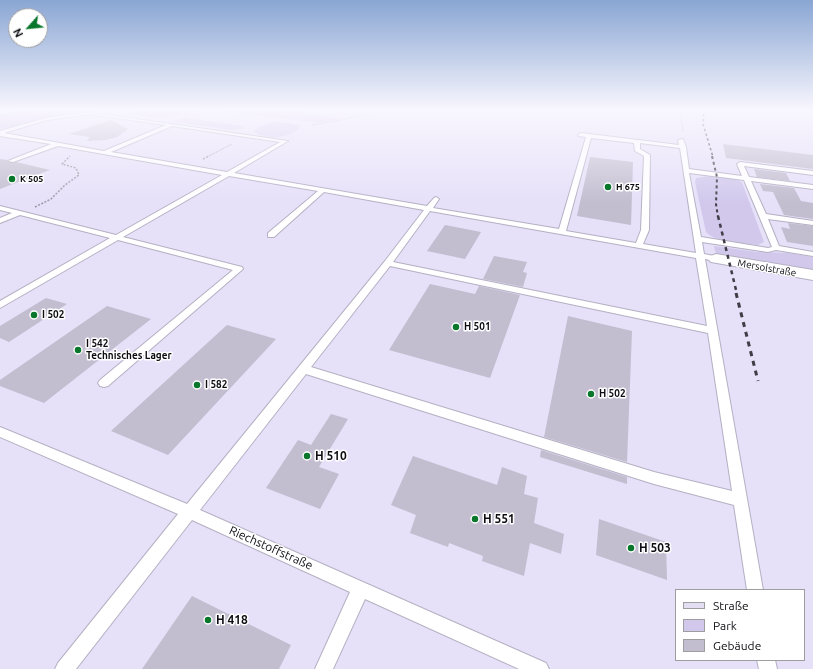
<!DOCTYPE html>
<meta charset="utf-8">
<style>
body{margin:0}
#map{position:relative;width:813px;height:669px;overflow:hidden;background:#f0ebfd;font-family:Ubuntu,sans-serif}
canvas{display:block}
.legend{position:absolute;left:675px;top:589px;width:130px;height:72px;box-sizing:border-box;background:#fff;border:1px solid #9e9ea0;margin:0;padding:5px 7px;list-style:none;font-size:12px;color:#0d0c12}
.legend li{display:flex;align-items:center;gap:8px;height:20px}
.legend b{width:20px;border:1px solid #9e9ea0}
.north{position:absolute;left:8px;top:8px;width:40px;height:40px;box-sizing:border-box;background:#fff;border:1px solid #9e9ea0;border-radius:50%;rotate:243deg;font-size:11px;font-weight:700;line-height:16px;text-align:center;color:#0d0c12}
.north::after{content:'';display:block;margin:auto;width:14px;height:18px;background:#08772b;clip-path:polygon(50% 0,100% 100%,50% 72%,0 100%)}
</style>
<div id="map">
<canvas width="813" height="669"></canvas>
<ul class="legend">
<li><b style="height:5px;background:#e4def2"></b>Straße</li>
<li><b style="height:11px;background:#d1c8ec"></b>Park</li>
<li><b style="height:11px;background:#c2bdcf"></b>Gebäude</li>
</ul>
<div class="north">N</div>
</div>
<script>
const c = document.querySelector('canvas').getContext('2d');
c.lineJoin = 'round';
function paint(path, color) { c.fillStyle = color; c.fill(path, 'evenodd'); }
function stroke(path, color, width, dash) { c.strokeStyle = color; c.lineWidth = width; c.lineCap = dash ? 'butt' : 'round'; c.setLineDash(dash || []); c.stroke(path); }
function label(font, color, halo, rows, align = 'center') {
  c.font = font + ' Ubuntu,sans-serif'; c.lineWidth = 3; c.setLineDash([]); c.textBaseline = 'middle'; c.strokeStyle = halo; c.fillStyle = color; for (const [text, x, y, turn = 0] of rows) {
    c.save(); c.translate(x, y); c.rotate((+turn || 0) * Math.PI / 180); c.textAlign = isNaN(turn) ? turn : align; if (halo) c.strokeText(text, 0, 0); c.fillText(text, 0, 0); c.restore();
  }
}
paint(new Path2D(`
 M79 109H813V669H0V122ZM676 590H804V660H676Z`), '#e6e0f9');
paint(new Path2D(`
 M36 109H99L45 118 9 128 0 129V115Z
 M141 109H283L292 111 308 109 304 113 341 119 318 123 215 110 194 112 159 118 127 114Z
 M186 118 243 126 245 128 232 130 175 122 173 121Z
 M273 122 289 123 301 126C292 139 266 140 254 132L257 128Z
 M710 176 735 179 742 182 764 242 758 245C745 243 714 242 706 232L695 182 696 178Z
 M714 246 757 252 788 253 813 257V271L716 254Z`), '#d1c8ec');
paint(new Path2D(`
 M111 120 128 129 117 137 106 140 87 141 90 137 69 134Z
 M723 144 813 155V169L726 158Z
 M590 157 633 162 631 225 577 216Z
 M0 159 7 160 8 162H16L50 170 0 189Z
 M754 169 786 173 790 181 757 177Z
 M760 184 794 188 801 201 813 203V219L784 215 773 192 763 191Z
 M788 223 813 226V246L787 242 781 227 790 229Z
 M445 225 481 232 465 259 427 251Z
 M494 256 527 262 523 272 527 273 523 287 483 279Z
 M430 284 475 294 479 286 520 295 490 378 389 350Z
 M46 298 67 304 9 342 0 338V326Z
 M107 306 151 319 44 403 0 386V380Z
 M568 316 632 331 627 462 544 437Z
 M227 325 276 339 168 455 111 431Z
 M331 414 348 419 319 467 339 474 320 509 266 488 298 440 311 445Z
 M541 450 627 477V484L540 457Z
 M413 456 497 485 502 467 527 476 524 494 538 498 534 523 564 534 561 554 530 543 524 576 482 561 483 556 449 543 448 547 410 533 416 515 391 505Z
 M599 519 666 542 667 580 596 555Z
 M192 596 291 645 279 669H142Z`), '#c2bdcf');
const lane = new Path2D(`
 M88 112 288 141 234 173 427 206 434 198 436 197 439 199 433 208 559 229 586 137 579 136 578 135 581 133 679 145 678 140 683 139 686 147 689 169 742 176 737 164 740 162 813 171V175L744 166 749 177 813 185V189L751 181 766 214 813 221V225L768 219 779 246 813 252V256L776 250 768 252 702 242 704 254 719 257 720 259 716 261 705 259 763 590H747L734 505 654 484 306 374 200 510 546 663 549 669H519L365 599 333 669H315L350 592 192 520 76 669H55L58 663 178 514 0 437V427L187 504 385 261 424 210 324 192 274 237H268V233L318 191 229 176 123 237 242 267 243 269 108 386 104 387 100 386 98 383 100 380 233 270 118 240 0 308V301L110 238 20 215 0 223V218L12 213 0 210V206L116 235 222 175 58 146 13 162 8 161 51 144 0 136V131L46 118ZM88 114 166 125 104 151 4 133 47 120ZM172 126 280 142 227 172 111 152ZM591 138 634 143 635 151 644 156 641 230 636 243 566 231ZM640 143 680 148 696 253 643 244 649 230 650 155 640 149ZM689 173 744 180 772 247 768 248 701 237ZM430 211 696 258 707 326 393 262ZM390 266 708 333 732 491 654 472 311 367Z
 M757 660H775L777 669H759Z`);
const street = new Path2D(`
 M716 254 813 270V280L711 262 708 259 711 256Z`);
const secondary = new Path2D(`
 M0 109H22L20 111 0 115Z`);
stroke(lane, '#b5b0c2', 2);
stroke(street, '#b5b0c2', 2);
stroke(secondary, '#b5b0c2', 2);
stroke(new Path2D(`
 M680 109 683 132
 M312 125 341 120 386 109
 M207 157 232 144`), '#9c99a6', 1, [1.5, 1]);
stroke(new Path2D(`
 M203 159 209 156
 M35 207 51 199 65 185 79 175 76 168 62 164 70 156`), '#9c99a6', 1.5, [2, 1.5]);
paint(lane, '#fff');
paint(street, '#fff');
paint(secondary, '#e4def2');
stroke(new Path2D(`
 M704 109 703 124 713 157`), '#3f3d46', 1.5, [2.5, 2.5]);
stroke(new Path2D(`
 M712 156 717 177 716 204 718 217`), '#3f3d46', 2, [3, 3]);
stroke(new Path2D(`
 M718 216 737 294`), '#3f3d46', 2.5, [4, 4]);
stroke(new Path2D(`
 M736 293 758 381`), '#3f3d46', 3, [5, 5]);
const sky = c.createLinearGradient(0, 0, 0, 203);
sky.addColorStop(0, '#89a6d3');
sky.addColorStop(0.54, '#f8f6fe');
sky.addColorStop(1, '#f8f6fe00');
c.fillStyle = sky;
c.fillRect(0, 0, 813, 203);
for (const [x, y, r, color] of [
 [12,179,4,"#08772b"],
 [608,187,4,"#08772b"],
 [34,315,4,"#08772b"],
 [456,327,4,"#08772b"],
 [78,350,4,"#08772b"],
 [197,385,4,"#08772b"],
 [591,394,4,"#08772b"],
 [307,456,4,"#08772b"],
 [475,519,4,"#08772b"],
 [631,548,4,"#08772b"],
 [208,620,4,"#08772b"]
]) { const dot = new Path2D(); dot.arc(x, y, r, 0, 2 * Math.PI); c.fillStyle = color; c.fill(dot); stroke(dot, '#fff', 1.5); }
label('bold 9px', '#0d0c12', '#fff', [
 ["K 505",20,179],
 ["H 675",616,187]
], 'left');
label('10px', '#0d0c12', '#fff', [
 ["Mersolstraße",767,268,10]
]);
label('bold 10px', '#0d0c12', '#fff', [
 ["I 502",42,315],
 ["H 501",464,327],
 ["I 542",86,344],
 ["Technisches Lager",86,356],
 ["I 582",205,385],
 ["H 502",599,394]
], 'left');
label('bold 12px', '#0d0c12', '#fff', [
 ["H 510",315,456],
 ["H 551",483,519],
 ["H 503",639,548],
 ["H 418",216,620]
], 'left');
label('12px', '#0d0c12', '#fff', [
 ["Riechstoffstraße",271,548,24]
]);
</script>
